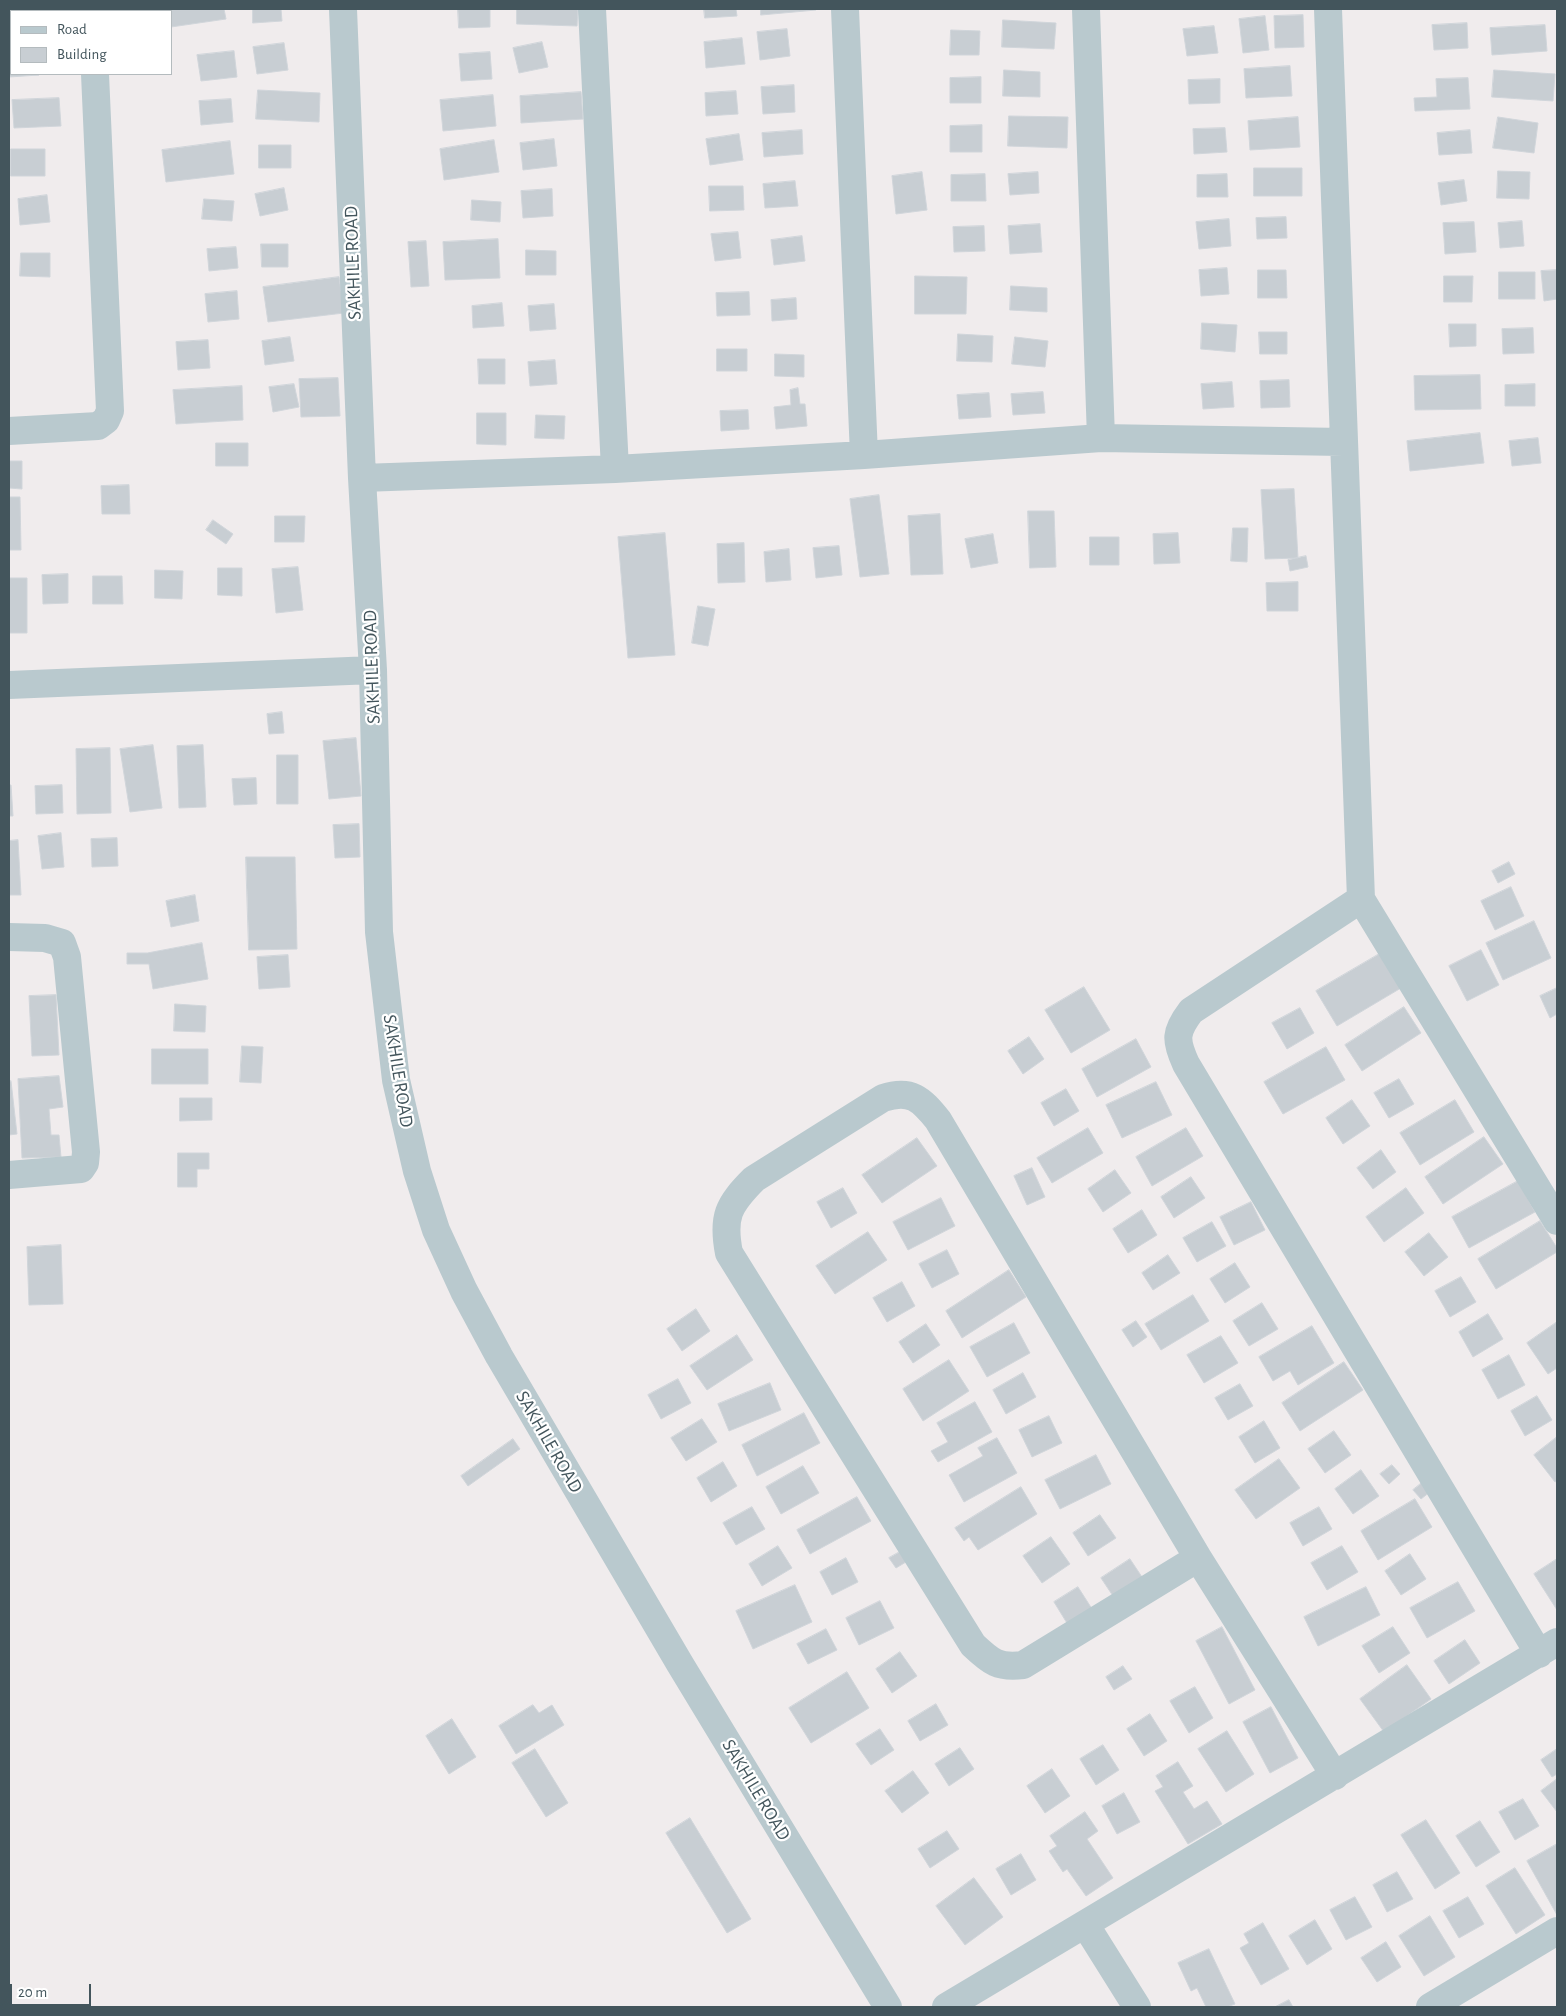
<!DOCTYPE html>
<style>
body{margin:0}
#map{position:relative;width:1566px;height:2016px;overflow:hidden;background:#f0eced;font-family:"Alegreya Sans",sans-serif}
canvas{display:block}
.frame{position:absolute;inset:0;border:10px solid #43555c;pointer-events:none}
.legend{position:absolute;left:10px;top:10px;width:162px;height:65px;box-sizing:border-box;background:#fff;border:1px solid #b4bbbe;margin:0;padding:6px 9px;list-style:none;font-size:15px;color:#43555c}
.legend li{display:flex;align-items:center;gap:10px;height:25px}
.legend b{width:25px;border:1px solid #b4bbbe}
.scale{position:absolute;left:10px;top:1984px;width:81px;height:22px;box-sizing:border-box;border:2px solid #43555c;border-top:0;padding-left:6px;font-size:15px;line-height:18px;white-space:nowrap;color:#43555c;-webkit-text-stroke:4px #fff;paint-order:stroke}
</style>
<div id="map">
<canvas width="1566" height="2016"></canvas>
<div class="frame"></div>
<ul class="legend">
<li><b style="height:6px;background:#b9c9ce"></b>Road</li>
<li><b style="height:14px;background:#c8ced3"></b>Building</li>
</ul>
<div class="scale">20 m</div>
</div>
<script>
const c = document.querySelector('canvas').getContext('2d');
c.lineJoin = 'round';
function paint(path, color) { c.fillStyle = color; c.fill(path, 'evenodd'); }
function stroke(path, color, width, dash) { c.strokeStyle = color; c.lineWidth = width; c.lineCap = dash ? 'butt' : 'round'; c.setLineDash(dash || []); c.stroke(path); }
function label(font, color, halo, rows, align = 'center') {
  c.font = font + ' "Alegreya Sans",sans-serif'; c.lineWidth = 4.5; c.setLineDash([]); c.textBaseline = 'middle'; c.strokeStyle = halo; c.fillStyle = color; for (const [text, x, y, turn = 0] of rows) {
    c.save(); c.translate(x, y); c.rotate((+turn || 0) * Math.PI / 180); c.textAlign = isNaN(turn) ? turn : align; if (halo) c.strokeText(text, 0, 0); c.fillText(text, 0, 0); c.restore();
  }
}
const building = new Path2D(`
 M9 9H39V11H11V32H9Z
 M168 9H224L226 19 171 27V11H168Z
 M253 9H281L282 21 253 23Z
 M458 9H490V27L459 28Z
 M517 9H578L577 26 517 24Z
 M704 9H736L737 16 705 18Z
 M761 9H816V10L761 15Z
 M1303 15 1304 47 1275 48 1274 16Z
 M1265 16 1269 50 1243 53 1239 19Z
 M1003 20 1056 23 1054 49 1002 47Z
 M1467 23 1468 48 1434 50 1432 25Z
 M1545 25 1547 51 1492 55 1490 28Z
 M1214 26 1218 53 1187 56 1183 29Z
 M787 29 790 56 760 60 757 32Z
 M951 30 980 31 979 55H950Z
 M742 38 745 64 706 68 704 42Z
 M542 42 548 67 519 73 513 48Z
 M284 43 288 70 257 74 253 47Z
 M234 51 237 77 201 81 197 55Z
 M490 52 492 79 461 81 459 54Z
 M9 53H11V74L39 75 9 77Z
 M1290 66 1292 96 1246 98 1244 69Z
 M1004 70 1040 72V97L1003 96Z
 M1494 70 1555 74 1553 101 1492 97Z
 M981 77V103H950V78Z
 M1468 78 1470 109 1415 111 1414 98 1437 97 1436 79Z
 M1220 79V103L1189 104 1188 80Z
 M794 85 795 112 763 114 761 87Z
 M258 90 320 93 319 122 256 119Z
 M736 91 738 114 706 116 705 93Z
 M581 92 583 119 521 123 520 96Z
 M493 95 496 126 443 131 440 100Z
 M59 98 61 126 14 128 12 100Z
 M231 99 233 122 201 125 199 101Z
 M1009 116 1068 117 1067 148 1008 146Z
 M1298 117 1300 147 1250 150 1248 121Z
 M1498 117 1538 123 1534 153 1493 148Z
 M982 125V152H950V126Z
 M1225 128 1227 152 1194 154 1193 129Z
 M802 130 803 154 764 157 762 133Z
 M1470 130 1472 153 1439 155 1437 133Z
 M739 134 743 160 710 165 706 139Z
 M554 139 557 166 523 170 520 143Z
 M494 140 499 172 444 180 440 149Z
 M230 141 234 174 166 182 162 150Z
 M259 145H291V168H259Z
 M11 149H45V176H11Z
 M1254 168H1302V196H1254Z
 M1498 171 1530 172 1529 199 1497 198Z
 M922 172 927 210 896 214 892 176Z
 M1038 172 1039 193 1010 195 1008 174Z
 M985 174 986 201H951V175Z
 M1227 174 1228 197H1197V175Z
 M1464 180 1467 201 1441 205 1438 183Z
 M795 181 798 206 765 208 763 184Z
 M709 186H743L744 210 710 211Z
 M284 188 288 210 260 216 255 194Z
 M552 189 553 216 523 218 521 191Z
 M47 195 50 222 20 225 18 199Z
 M204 199 234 201 232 221 202 219Z
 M472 200 501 202 500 222 471 220Z
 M1286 217 1287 238 1257 239 1256 218Z
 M1229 219 1231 246 1199 249 1196 222Z
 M1522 221 1524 246 1500 248 1498 223Z
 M1474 222 1476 252 1445 254 1443 223Z
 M1040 224 1042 252 1010 254 1008 226Z
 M984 226 985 251 954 252 953 227Z
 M738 232 741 258 715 261 711 234Z
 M802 236 805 261 774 265 771 240Z
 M498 239 500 278 445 280 443 242Z
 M426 241 429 286 411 287 408 242Z
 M261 244H288V267H262Z
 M236 247 238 268 209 271 207 249Z
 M526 250 556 251V275H526Z
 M21 253H50V277L20 276Z
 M1227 268 1229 294 1201 296 1199 270Z
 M1258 270H1286L1287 298H1258Z
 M1557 270V299L1544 301 1541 271Z
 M1499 272H1535V299H1499Z
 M915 276 967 277 966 314H915Z
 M1444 276H1473L1472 302H1444Z
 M339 277 344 313 268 322 263 287Z
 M1011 286 1047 288V312L1010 310Z
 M237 291 239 319 208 322 205 294Z
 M749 292 750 315 717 316 716 293Z
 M796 298 797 319 772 321 771 300Z
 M502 303 504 326 473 328 472 306Z
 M554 304 556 329 530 331 528 306Z
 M1202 323 1237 325 1235 352 1201 349Z
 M1449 324H1476V346L1450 347Z
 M1533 328 1534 353 1503 354 1502 329Z
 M1259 332H1287V354H1260Z
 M958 334 993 336 992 362 957 361Z
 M290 337 294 361 265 365 262 341Z
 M1015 337 1048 341 1045 367 1012 364Z
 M208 340 210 368 178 370 176 342Z
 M717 349H747V371H717Z
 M775 354 804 355V377L775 376Z
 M478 359H505V384H479Z
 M555 360 557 384 530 386 528 362Z
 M1480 375 1481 409 1415 410 1414 376Z
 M338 378 340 416 301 417 299 379Z
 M1289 380 1290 407 1261 408 1260 381Z
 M1232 382 1234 407 1203 409 1201 384Z
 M294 384 299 407 273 412 269 387Z
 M1535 384V406H1505V385Z
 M242 386 243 420 176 424 173 390Z
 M798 388 800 404H805L807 426 776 429 774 407 791 405 790 390Z
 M1043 392 1045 413 1013 415 1011 394Z
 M989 393 991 417 959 419 957 395Z
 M748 410 749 429 721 431 720 411Z
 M477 413H506V445L477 444Z
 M536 415 565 416 564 439 535 438Z
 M1480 433 1484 463 1410 471 1407 441Z
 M1538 438 1541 463 1512 466 1509 441Z
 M216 443H248V466H216Z
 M9 461H22V489L9 488Z
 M129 485 130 514H102L101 486Z
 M1294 489 1298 558 1265 559 1261 490Z
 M879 495 889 574 860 577 850 499Z
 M9 497H20L21 550H9Z
 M1028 511H1054L1056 567 1030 568Z
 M940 514 943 574 911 575 908 516Z
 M275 516H305L304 542H275Z
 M213 520 233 534 226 544 206 530Z
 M1233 528H1248L1247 562 1231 561Z
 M665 533 675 655 628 658 618 537Z
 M1178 533 1180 563 1154 564 1153 534Z
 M993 534 998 563 971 568 965 539Z
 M1090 537H1119V565H1090Z
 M744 543 745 582 718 583 717 544Z
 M839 546 842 575 816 578 813 548Z
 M789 549 791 580 766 582 764 552Z
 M1306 556 1308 567 1290 571 1288 560Z
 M298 567 303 610 276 613 272 569Z
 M218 568H242V596L218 595Z
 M155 570 183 571 182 599 155 598Z
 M68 574V603L43 604 42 575Z
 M93 576H122L123 604H93Z
 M9 578H27V633H9Z
 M1298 582V611H1267L1266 583Z
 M698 606 715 609 708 646 692 643Z
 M282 712 284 733 269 734 267 714Z
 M356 738 361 796 329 799 323 741Z
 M153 745 162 808 130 812 120 749Z
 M203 745 206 807 179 808 177 746Z
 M110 748 111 813 77 814 76 749Z
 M277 755H298V804H277Z
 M256 778 257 804 234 805 232 779Z
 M9 785H11L13 816H9Z
 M62 785 63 813 36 814 35 786Z
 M359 824 360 857 335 858 333 825Z
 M61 833 64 867 42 869 38 836Z
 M117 838 118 866 92 867 91 839Z
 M18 840 21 895H9V841Z
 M246 857H295L297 949 249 950Z
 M1509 862 1515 874 1498 883 1492 871Z
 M1511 887 1524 916 1495 930 1481 901Z
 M195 895 199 921 171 927 166 901Z
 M1534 921 1551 958 1503 980 1486 943Z
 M202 943 208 979 153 989 149 964H127V953H147Z
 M1481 950 1499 985 1467 1001 1449 966Z
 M1381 953 1401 988 1337 1026 1316 991Z
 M288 955 290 987 259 989 257 957Z
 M1084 987 1110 1030 1071 1053 1045 1010Z
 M1557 988V1014L1550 1018 1540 996Z
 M56 995 59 1055 32 1056 29 996Z
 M175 1004 206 1006 205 1032 174 1031Z
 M1404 1007 1421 1033 1362 1071 1345 1045Z
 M1300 1008 1314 1033 1287 1049 1272 1023Z
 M1029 1037 1044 1059 1023 1074 1008 1051Z
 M1136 1039 1151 1067 1097 1097 1082 1069Z
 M242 1046 263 1047 261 1083 240 1082Z
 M1326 1047 1345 1080 1283 1114 1264 1082Z
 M152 1049H208V1084H152Z
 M59 1076 63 1107 49 1109 51 1135H59L61 1157 22 1158 18 1079Z
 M1399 1079 1414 1104 1389 1118 1374 1093Z
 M11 1081 17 1134 9 1135V1082Z
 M1156 1082 1172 1115 1122 1138 1106 1105Z
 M1066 1089 1079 1111 1054 1126 1041 1103Z
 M180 1098H212V1120L180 1121Z
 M1352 1100 1370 1126 1343 1144 1326 1118Z
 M1455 1100 1474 1132 1420 1165 1400 1133Z
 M1088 1128 1103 1153 1052 1183 1037 1158Z
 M1186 1128 1203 1156 1152 1186 1136 1157Z
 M1484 1137 1503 1164 1443 1204 1425 1177Z
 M917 1138 937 1166 882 1203 862 1175Z
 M1381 1150 1396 1172 1373 1189 1357 1168Z
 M178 1153H209V1169H197V1187H178Z
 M1032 1168 1045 1197 1027 1205 1014 1176Z
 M1115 1170 1131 1193 1103 1212 1088 1189Z
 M1191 1177 1205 1198 1174 1218 1161 1197Z
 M1518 1181 1535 1212 1469 1248 1452 1217Z
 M843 1188 857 1213 831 1228 817 1202Z
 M1406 1188 1424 1213 1384 1242 1366 1217Z
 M941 1198 955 1226 908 1250 893 1222Z
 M1251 1202 1265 1230 1234 1245 1220 1217Z
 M1142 1210 1157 1235 1128 1253 1113 1229Z
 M1540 1221 1557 1248V1252L1496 1289 1478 1259Z
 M1212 1222 1226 1246 1197 1262 1183 1238Z
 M868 1232 887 1260 835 1294 816 1266Z
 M1429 1233 1448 1257 1424 1276 1405 1252Z
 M61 1245 63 1304 29 1305 27 1247Z
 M947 1250 959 1274 932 1288 919 1264Z
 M1168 1255 1180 1273 1153 1290 1142 1273Z
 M1235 1263 1250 1287 1225 1303 1210 1279Z
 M1009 1270 1026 1297 962 1338 946 1311Z
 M1461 1277 1476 1302 1450 1317 1435 1291Z
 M902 1282 915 1306 887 1322 873 1298Z
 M1193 1295 1209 1321 1161 1350 1145 1324Z
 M1262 1303 1278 1329 1249 1346 1233 1321Z
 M696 1309 710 1331 682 1351 667 1329Z
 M1488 1314 1503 1339 1473 1357 1459 1332Z
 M1136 1321 1147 1337 1133 1347 1122 1330Z
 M1557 1322V1368L1548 1374 1527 1343Z
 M1014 1323 1030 1353 987 1377 970 1347Z
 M926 1324 940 1345 913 1363 899 1342Z
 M1312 1326 1334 1363 1298 1385 1290 1371 1273 1381 1259 1357Z
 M737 1335 753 1360 707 1390 690 1366Z
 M1221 1336 1238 1363 1204 1383 1187 1355Z
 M1509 1355 1525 1385 1498 1399 1482 1370Z
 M949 1360 969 1391 923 1421 903 1389Z
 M1344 1362 1363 1390 1300 1431 1282 1403Z
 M1023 1373 1036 1397 1006 1414 993 1390Z
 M678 1379 691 1403 661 1419 648 1395Z
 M770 1383 781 1410 729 1431 718 1404Z
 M1240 1384 1253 1406 1228 1420 1215 1398Z
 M1537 1396 1552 1420 1525 1436 1511 1411Z
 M975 1402 992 1432 938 1462 931 1451 948 1442 937 1423Z
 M804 1413 820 1443 757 1476 742 1445Z
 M1049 1416 1062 1443 1032 1457 1019 1430Z
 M702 1419 717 1442 686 1461 671 1438Z
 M1264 1421 1280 1448 1255 1463 1239 1437Z
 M1334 1431 1351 1455 1325 1473 1308 1449Z
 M1557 1437V1481L1555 1482 1534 1455Z
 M997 1438 1017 1473 964 1502 949 1475 983 1456 978 1448Z
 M513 1439 520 1449 468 1486 461 1476Z
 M1096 1455 1111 1484 1060 1509 1045 1480Z
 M1279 1459 1300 1488 1256 1519 1235 1490Z
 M723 1462 737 1486 711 1502 697 1478Z
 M1392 1465 1400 1474 1389 1484 1380 1474Z
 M803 1466 819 1493 781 1514 766 1487Z
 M1361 1470 1379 1496 1353 1514 1335 1489Z
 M1428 1478 1435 1488 1421 1499 1413 1490Z
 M1021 1487 1037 1514 978 1550 969 1537 964 1541 955 1528Z
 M857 1497 871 1521 810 1554 797 1530Z
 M1415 1499 1432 1527 1378 1560 1361 1531Z
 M752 1507 765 1529 736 1545 723 1523Z
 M1319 1507 1332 1529 1303 1546 1290 1523Z
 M1100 1515 1116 1538 1088 1556 1073 1533Z
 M1051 1537 1070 1564 1042 1583 1023 1556Z
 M778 1546 792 1568 762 1586 749 1564Z
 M1342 1546 1358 1572 1327 1590 1311 1563Z
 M905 1549 911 1559 896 1568 889 1558Z
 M1410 1554 1426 1579 1401 1595 1385 1571Z
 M846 1558 858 1582 832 1595 820 1572Z
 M1130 1559 1144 1580 1115 1599 1101 1578Z
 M1557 1559V1610L1534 1574Z
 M1458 1582 1475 1611 1427 1638 1410 1608Z
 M795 1585 812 1622 753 1649 736 1611Z
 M1078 1587 1094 1612 1070 1628 1054 1602Z
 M1366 1587 1380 1615 1318 1646 1304 1617Z
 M880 1601 894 1628 859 1645 846 1618Z
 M1222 1627 1255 1690 1229 1704 1196 1641Z
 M1393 1627 1410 1653 1379 1673 1362 1646Z
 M826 1629 837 1650 808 1664 797 1644Z
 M1465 1640 1480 1663 1449 1684 1434 1661Z
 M900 1652 917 1676 892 1693 876 1669Z
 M1407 1665 1431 1699 1384 1732 1360 1699Z
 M1123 1666 1132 1679 1114 1690 1106 1677Z
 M847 1672 869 1708 811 1743 789 1708Z
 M1195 1687 1213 1718 1189 1733 1170 1701Z
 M936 1704 948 1725 920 1741 908 1721Z
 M533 1705 539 1713 552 1705 564 1725 516 1754 499 1726Z
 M1271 1707 1298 1758 1270 1773 1243 1722Z
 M1150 1714 1167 1741 1144 1756 1127 1729Z
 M452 1719 476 1757 449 1774 426 1736Z
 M880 1729 894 1750 871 1765 856 1744Z
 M1227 1731 1254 1774 1226 1792 1198 1749Z
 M1103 1745 1119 1770 1096 1785 1080 1759Z
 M960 1748 974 1769 949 1786 935 1764Z
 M535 1749 568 1803 546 1817 512 1763Z
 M1557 1749V1774L1552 1777 1541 1760Z
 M1178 1762 1193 1786 1183 1792 1194 1809 1207 1801 1222 1824 1188 1844 1155 1791 1163 1787 1156 1776Z
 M1052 1769 1070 1796 1045 1813 1027 1786Z
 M913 1771 929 1793 902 1813 885 1791Z
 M1557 1779V1812L1541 1791Z
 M1124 1793 1140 1822 1117 1834 1102 1806Z
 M1523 1799 1539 1826 1515 1840 1499 1812Z
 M1085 1812 1098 1831 1087 1839 1113 1878 1086 1896 1067 1869 1063 1872 1049 1851 1057 1846 1050 1836Z
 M690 1818 751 1919 727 1933 666 1833Z
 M1426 1820 1460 1873 1435 1889 1401 1835Z
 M1480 1821 1500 1852 1476 1867 1456 1836Z
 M947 1831 959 1849 930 1868 918 1849Z
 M1557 1844V1915L1527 1861Z
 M1021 1854 1036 1880 1011 1895 996 1869Z
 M1515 1868 1545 1915 1516 1934 1486 1886Z
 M1397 1872 1413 1899 1387 1912 1373 1885Z
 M974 1878 1003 1917 965 1945 936 1906Z
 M1355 1897 1372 1927 1346 1940 1330 1910Z
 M1468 1897 1484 1924 1459 1938 1443 1911Z
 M1430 1916 1455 1957 1424 1976 1399 1936Z
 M1315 1920 1332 1949 1307 1965 1289 1936Z
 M1263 1923 1289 1969 1261 1985 1240 1948 1249 1943 1244 1934Z
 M1386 1942 1401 1967 1377 1982 1361 1958Z
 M1209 1949 1235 2004 1227 2007H1206L1197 1988 1191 1991 1178 1963Z
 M1289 2000 1293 2007H1275Z`);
paint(building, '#c8ced3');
stroke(building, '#d0d5da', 1);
stroke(new Path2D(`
 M92 9V11
 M343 9 362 478 373 670 379 932 396 1080 417 1171 436 1230 464 1291 499 1356 680 1664 888 2007
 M592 9 615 469
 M845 9 864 455
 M1086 9 1101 438
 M1328 9 1361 899 1557 1221
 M9 431 98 426 106 420 110 411 95 74
 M362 478 615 469 864 455 1101 438 1343 442
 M9 685 373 670
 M1361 899 1191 1011C1175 1032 1175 1040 1186 1064L1539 1654
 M9 937 45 938 62 943 67 957 86 1152 85 1163 81 1169 9 1175
 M1198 1558 1023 1665C998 1668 991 1662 973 1645L729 1253C722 1217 728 1205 754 1179L883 1098C911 1089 921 1099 938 1120L1198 1558 1335 1776
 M1085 1924 1137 2007
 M946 2007 1557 1642
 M1430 2007 1557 1931`), '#b9c9ce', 28);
label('19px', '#43555c', '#fff', [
 ["SAKHILE ROAD",353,263,-92],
 ["SAKHILE ROAD",372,667,-92],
 ["SAKHILE ROAD",398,1071,81],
 ["SAKHILE ROAD",549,1442,60],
 ["SAKHILE ROAD",756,1790,59]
]);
</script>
